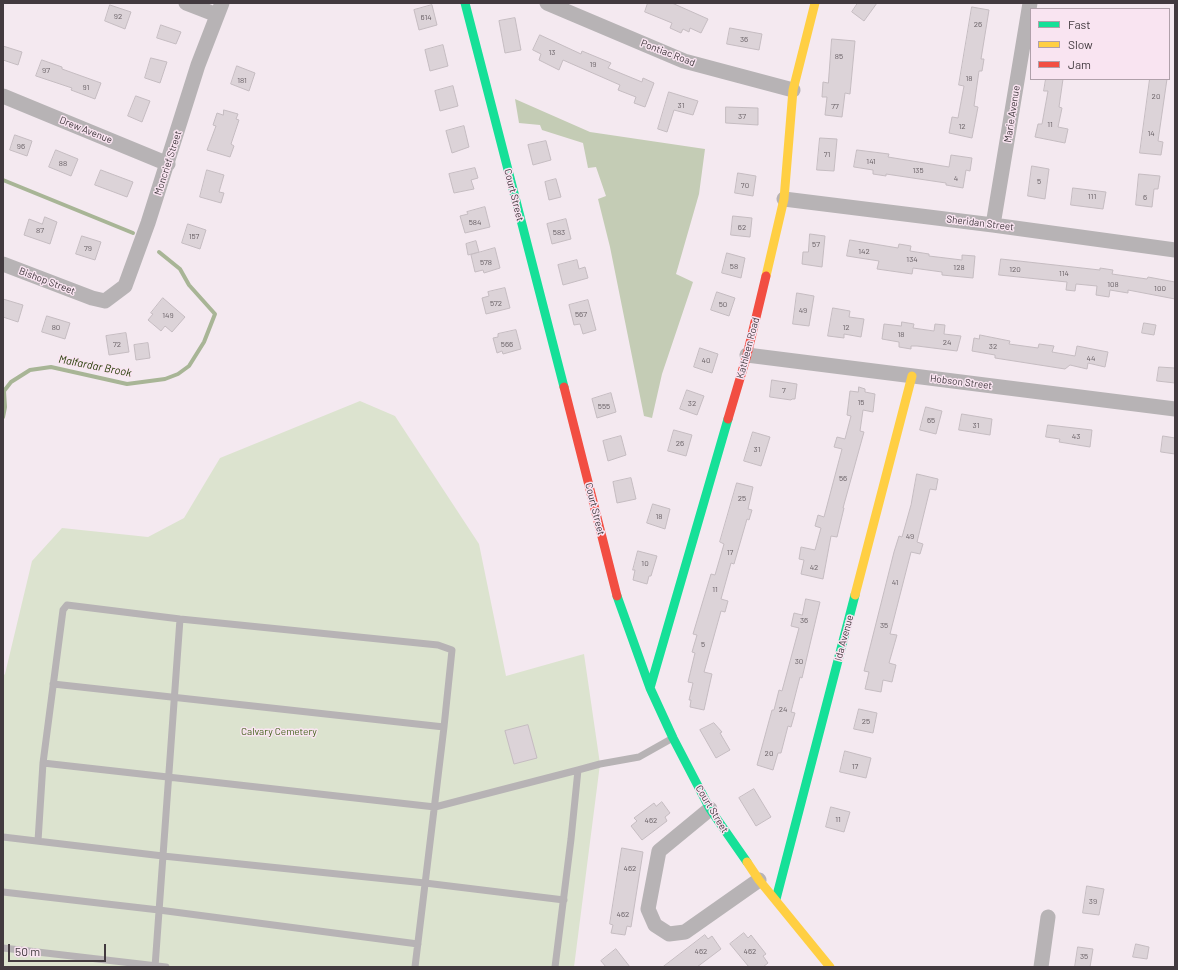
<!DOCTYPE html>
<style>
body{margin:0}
#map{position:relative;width:1178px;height:970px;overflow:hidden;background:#f4e9f0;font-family:Barlow,sans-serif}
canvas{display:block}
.frame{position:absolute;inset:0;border:4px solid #423a3f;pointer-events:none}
.legend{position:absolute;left:1030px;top:8px;width:140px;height:72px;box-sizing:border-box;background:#f9e4f1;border:1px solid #b0a0aa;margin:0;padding:5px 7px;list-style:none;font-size:12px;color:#423a3f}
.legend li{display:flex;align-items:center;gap:8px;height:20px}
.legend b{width:20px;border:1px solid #b0a0aa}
.scale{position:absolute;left:8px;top:944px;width:98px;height:18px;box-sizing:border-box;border:2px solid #423a3f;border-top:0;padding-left:5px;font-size:12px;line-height:14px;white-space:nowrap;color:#423a3f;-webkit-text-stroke:3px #f9e4f1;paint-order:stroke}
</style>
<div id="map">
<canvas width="1178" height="970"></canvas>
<div class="frame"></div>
<ul class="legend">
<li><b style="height:5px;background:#16e098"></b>Fast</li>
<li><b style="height:5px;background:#ffcf43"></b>Slow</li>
<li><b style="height:5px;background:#f24e42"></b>Jam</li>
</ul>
<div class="scale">50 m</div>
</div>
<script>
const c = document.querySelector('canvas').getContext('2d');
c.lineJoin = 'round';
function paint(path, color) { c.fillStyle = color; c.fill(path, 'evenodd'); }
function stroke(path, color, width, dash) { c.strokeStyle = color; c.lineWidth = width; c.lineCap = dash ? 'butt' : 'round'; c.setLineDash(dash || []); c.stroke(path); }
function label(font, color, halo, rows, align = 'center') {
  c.font = font + ' Barlow,sans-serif'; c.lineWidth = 3; c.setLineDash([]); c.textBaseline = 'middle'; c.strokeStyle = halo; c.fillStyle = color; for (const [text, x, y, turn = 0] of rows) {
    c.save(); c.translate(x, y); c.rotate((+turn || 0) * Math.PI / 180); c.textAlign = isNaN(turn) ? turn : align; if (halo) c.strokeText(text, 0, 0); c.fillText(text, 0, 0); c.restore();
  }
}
paint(new Path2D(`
 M360 401 395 416 479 544 506 676 584 654 600 764 574 967H3V676L5 674 32 561 62 528 148 537 184 518 220 458Z`), '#dce3cf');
paint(new Path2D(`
 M515 99 590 132 705 149 699 194 676 274 693 282 662 374 652 418 644 416 610 247 598 199 606 196 596 167 588 168 583 143 542 130 540 125 519 123Z`), '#c4ccb5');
stroke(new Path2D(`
 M3 180 133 233
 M3 417 5 407 4 391 11 382 30 370 51 367 127 384 165 379 178 374 189 366 204 342 215 314 189 285 180 269 159 252`), '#a8b596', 4);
const building = new Path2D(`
 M648 3H672L708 19 701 33 690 28 689 32 683 29 681 33 670 28 672 23 645 12Z
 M858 3H877L864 21 852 12Z
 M110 5 131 12 125 29 105 21Z
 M432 5 437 25 419 30 414 10Z
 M972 7 989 10 981 59H984L982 71H979L974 106 978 107 972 138 949 133 952 117 958 118 964 86 959 85Z
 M515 18 521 50 505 53 499 21Z
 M161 25 181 32 176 44 157 38Z
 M730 28 762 34 759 50 727 44Z
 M540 35 581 54 582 51 611 63 608 68 642 82 643 78 654 83 645 107 634 103 636 97 618 90 620 85 563 60 559 70 539 60 541 54 533 50Z
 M832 39 855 41 850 94 845 93 842 117 825 115 827 97H822L823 82 828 83Z
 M443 45 448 66 430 71 425 50Z
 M3 46 22 52 18 65 3 60Z
 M151 58 167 62 160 83 145 78Z
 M42 60 62 67V69L101 83 95 99 71 90 72 88 36 76Z
 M237 66 255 73 249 91 231 84Z
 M1046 79H1063L1059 107 1062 108 1058 127 1068 129 1065 143 1035 137 1038 124H1042L1048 91H1044Z
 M1150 79H1167L1158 141 1163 142 1161 155 1140 153Z
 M453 86 458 106 440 111 435 91Z
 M669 92 698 101 693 115 674 110 667 132 658 129Z
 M136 96 150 101 142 122 128 116Z
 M726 107 758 108V125L726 123Z
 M224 110 238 114 236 119 239 120 231 144 234 146 230 157 207 150 216 126 213 125 217 113 223 115Z
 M464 126 469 147 452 153 446 131Z
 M15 135 32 141 27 156 10 150Z
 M820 138 837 139 834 171 817 170Z
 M546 141 551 160 533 165 528 145Z
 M56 150 78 159 71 176 49 167Z
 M857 150 889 154 888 157 949 167 951 155 972 158 970 171 966 170 963 188 946 185V183L886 174V176L873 174V170L854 167Z
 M1032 166 1049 169 1045 199 1028 196Z
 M475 168 478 178 471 180 474 189 454 193 449 174Z
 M101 170 133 182 127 197 95 185Z
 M207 170 224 175 219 192 224 193 221 203 200 197Z
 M738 173 756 176 753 196 735 193Z
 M1139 174 1160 176 1158 189H1154L1152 207 1136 205Z
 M556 179 561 197 549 200 545 182Z
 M1073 188 1106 192 1103 209 1071 205Z
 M485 207 490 227 465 233 460 216 468 214 467 212Z
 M733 216 752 218 750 237 731 235Z
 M45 217 57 222 50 244 24 235 29 219 42 224Z
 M566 219 571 239 552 244 547 224Z
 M188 224 206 230 200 249 182 243Z
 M810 234 825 236 822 267 802 264 803 252H808Z
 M82 236 101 242 95 260 76 254Z
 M850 240 898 248 899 244 911 246 910 251 929 254V256L962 260V255L975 256 973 278 942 275V272L913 268 912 274 877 269 879 261 847 256Z
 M476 241 479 252 468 255 466 244Z
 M495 248 500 268 484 273 483 270 475 272 471 255Z
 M727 253 745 258 741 278 722 273Z
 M1001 259 1100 270V268L1113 270 1112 274 1147 279 1148 277 1175 282V299L1128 290V293L1110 290 1109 297 1096 295 1097 286 1076 284 1075 291 1066 290 1067 282 999 275Z
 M577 260 579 269 585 267 588 278 563 285 558 265Z
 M505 288 510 308 486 314 482 298 489 296 488 292Z
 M717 292 735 298 729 316 711 310Z
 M797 293 814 296 809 326 793 324Z
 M163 298 185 317 172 332 165 326 161 331 148 320 153 314 151 313Z
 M3 299 23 305 18 322 3 317Z
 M588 300 596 330 583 334 580 324 574 325 569 305Z
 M833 308 850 311 849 317 864 319 861 337 844 334V338L828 336Z
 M47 316 70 323 65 339 42 332Z
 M902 322 914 324 913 328 934 331 935 324 945 325 944 334 961 336 957 351 917 346H911V349L899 347V342L882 339 884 324 901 326Z
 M1144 323 1156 325 1154 335 1142 333Z
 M516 330 521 349 503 354 502 351 497 353 493 338 498 337V334Z
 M126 333 129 352 109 355 106 336Z
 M980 335 1010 341 1009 344 1038 348 1039 344 1054 346 1052 352 1075 356 1077 346 1108 352 1105 367 1088 363 1087 369 1070 365 1065 369 995 358V355L972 351 974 338 979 339Z
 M148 343 150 358 136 360 134 345Z
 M700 348 718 354 712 373 694 367Z
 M1159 367 1175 368V383L1157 381Z
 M772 380 797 384 795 399H792L791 400 770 397Z
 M859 387 865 389V392L875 394 873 412 863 410 860 431 864 432 843 508H844L837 537 831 536 823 579 801 574 804 560 799 559 801 547 815 550 821 528 815 526 818 515 824 517 842 449 834 447 837 437 845 439 851 416 847 415 850 391 858 392Z
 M687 390 704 396 697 415 680 409Z
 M611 393 616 412 597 418 592 399Z
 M926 407 942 411 936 434 920 430Z
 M962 414 992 419 990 435 959 430Z
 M1048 425 1092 430 1090 447 1059 442 1060 439 1046 437Z
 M674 430 692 435 686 456 668 451Z
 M753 432 770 437 761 466 744 461Z
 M621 436 626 455 608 461 603 441Z
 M1163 436 1175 438V454L1161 452Z
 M917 474 938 479 936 490 930 489 917 542 923 544 920 554 911 552 890 634 897 635 889 663 896 665 892 682 883 680 881 692 865 689 869 672 864 671 894 552 899 536 902 537 911 505Z
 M631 478 636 499 617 503 613 482Z
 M737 483 753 487 748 509 752 510 749 520 747 519 734 564 731 563 721 599 728 601 725 612 721 611 704 672 712 674 704 710 690 707 691 700H689L693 683 688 682 695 653 692 652 697 635 693 634 711 574 715 575 724 544 720 542Z
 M653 504 670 509 665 529 647 523Z
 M638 551 657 556 651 576H649L647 584 633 580 635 570H633Z
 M806 599 820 602 802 678 800 677 791 712 795 713 791 727 788 726 781 753H778L773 770 757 765 772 710H774L779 690 782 691 799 628 791 626 794 613 802 615Z
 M859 709 877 713 873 733 854 729Z
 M714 723 722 732 720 733 730 750 716 758 700 730Z
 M528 725 537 758 514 764 505 731Z
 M845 751 871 758 866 778 840 772Z
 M754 789 771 817 756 826 739 798Z
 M662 802 670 813 665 817 667 821 642 840 631 826 637 821 634 818 654 803 656 806Z
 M831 807 850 812 844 832 826 827Z
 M622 848 643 852 631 927 627 926 625 935 611 933 613 925 610 924Z
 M1087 886 1104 889 1099 915 1083 913Z
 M744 933 748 938 751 935 766 954 763 956 768 963 763 967H749L730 944Z
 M705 935 708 939 712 936 721 949 697 967H663Z
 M1136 944 1149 947 1147 959 1133 957Z
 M1078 947 1093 949 1090 967H1075Z
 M616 949 630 967H606L601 961Z`);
paint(building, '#dcd3d8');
stroke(building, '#c5bcc1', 1);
stroke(new Path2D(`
 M53 684 444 727
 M43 763 435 807 578 770 600 764 639 757 671 739
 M3 837 163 856 425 883 564 900
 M38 841 43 763 63 610 67 605 180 619 438 645 452 650 444 727 415 967
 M3 892 159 910 418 944
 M3 948 166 967
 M155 967 180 619
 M555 967 571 839 578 770`), '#b7b3b5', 7);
stroke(new Path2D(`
 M186 3 217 15
 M547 3 684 61 793 90
 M3 96 168 164
 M784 199 993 225 1175 250
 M993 225 1030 3
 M3 264 92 298 105 301 125 286 148 223 198 65 222 3
 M747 355 1175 409
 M710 809 659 851 648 909 655 925 669 934 685 932 759 880
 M1041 967 1048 917`), '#b7b3b5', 15);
stroke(new Path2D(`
 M465 3 564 387
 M617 596 650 688 673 738 710 809 747 862
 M650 688 728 419
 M776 899 855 595`), '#16e098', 9);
stroke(new Path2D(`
 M766 276 784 199 793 90 815 3
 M855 595 912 376
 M747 862 759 880 830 967`), '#ffcf43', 9);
stroke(new Path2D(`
 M564 387 617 596
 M728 419 747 355 766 276`), '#f24e42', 9);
label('8px', '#6a6267', null, [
 ["92",118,16],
 ["614",426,17],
 ["26",978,24],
 ["36",744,39],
 ["13",552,52],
 ["85",839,56],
 ["19",593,64],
 ["97",46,70],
 ["18",969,78],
 ["181",242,80],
 ["91",86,87],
 ["20",1156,96],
 ["31",681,105],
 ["77",835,106],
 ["37",742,116],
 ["11",1050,124],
 ["12",962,126],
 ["14",1151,133],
 ["96",21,146],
 ["71",827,154],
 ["141",871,161],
 ["88",63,163],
 ["135",918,170],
 ["4",956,178],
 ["5",1039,181],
 ["70",745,185],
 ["111",1092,196],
 ["6",1145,197],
 ["584",475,222],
 ["62",742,227],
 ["87",40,230],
 ["583",559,232],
 ["157",194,236],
 ["57",816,244],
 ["79",88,248],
 ["142",864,251],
 ["134",912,259],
 ["578",486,262],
 ["58",734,266],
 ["128",959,267],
 ["120",1015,269],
 ["114",1064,273],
 ["108",1113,284],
 ["100",1160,288],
 ["572",496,303],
 ["50",723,304],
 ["49",803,310],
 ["567",581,314],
 ["149",168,315],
 ["80",56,327],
 ["12",846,327],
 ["18",901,334],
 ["24",947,342],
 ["72",117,344],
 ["566",507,344],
 ["32",993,346],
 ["44",1091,358],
 ["40",706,360],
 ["7",784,390],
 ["15",861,402],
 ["32",692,403],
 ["555",604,406],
 ["65",931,420],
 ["31",976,425],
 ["43",1076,436],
 ["26",680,443],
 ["31",757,449],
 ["56",843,478],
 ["25",742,498],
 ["18",659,516],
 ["49",910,536],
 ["17",730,552],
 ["10",645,563],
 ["42",814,567],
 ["41",895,582],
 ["11",715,589],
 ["36",804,620],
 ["35",884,625],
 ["5",703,644],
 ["30",799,661],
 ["24",783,709],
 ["25",866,721],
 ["20",769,753],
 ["17",855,766],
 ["11",838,819],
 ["462",651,820],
 ["462",630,868],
 ["39",1093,901],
 ["462",623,914],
 ["462",701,951],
 ["462",750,951],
 ["35",1084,956]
]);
label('10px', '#423a3f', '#f9e4f1', [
 ["Pontiac Road",668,53,21],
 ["Marie Avenue",1012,114,-81],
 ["Drew Avenue",86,130,22],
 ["Moncrief Street",168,163,-72],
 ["Court Street",514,195,76],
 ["Sheridan Street",980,223,7],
 ["Bishop Street",47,281,21],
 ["Kathleen Road",748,348,-75],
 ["Hobson Street",961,382,7],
 ["Court Street",595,509,76],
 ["Ida Avenue",844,638,-75],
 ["Court Street",712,809,59]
]);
label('10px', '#44621c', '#f9e4f1', [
 ["Calvary Cemetery",279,732]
]);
label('italic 11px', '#273d07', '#f9e4f1', [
 ["Malfardar Brook",95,366,11]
]);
</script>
